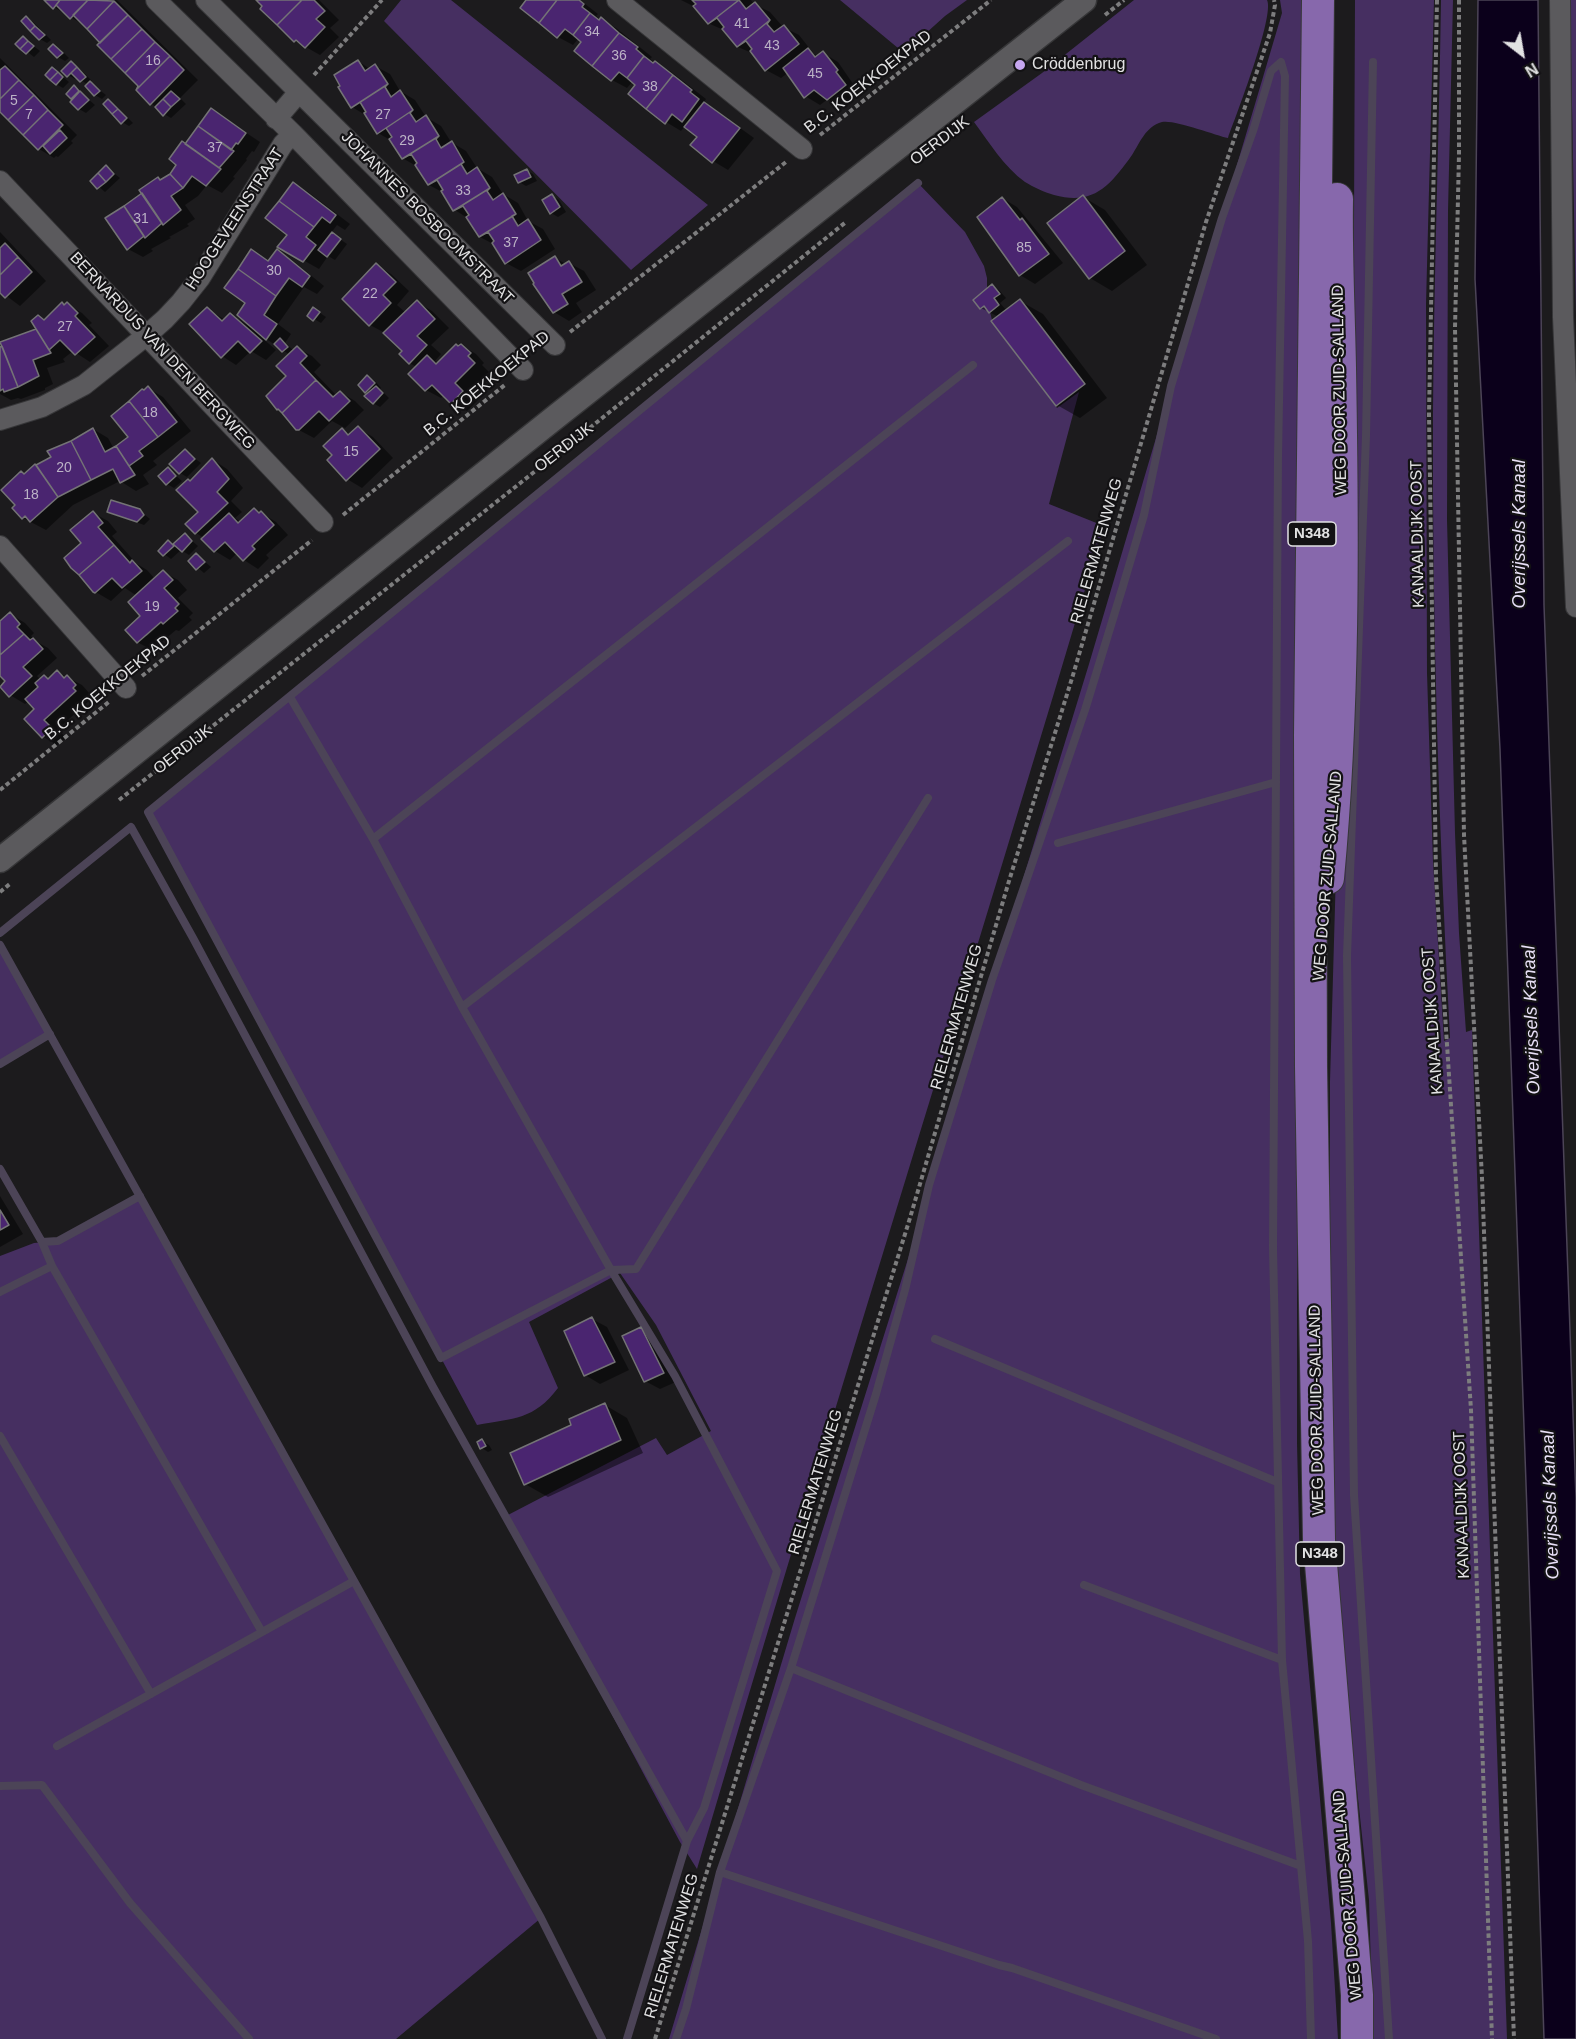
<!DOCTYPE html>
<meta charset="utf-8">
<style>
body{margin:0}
#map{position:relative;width:1576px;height:2039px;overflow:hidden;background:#1c1b1d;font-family:Arial,sans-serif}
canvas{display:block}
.north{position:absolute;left:1492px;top:24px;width:60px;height:60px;-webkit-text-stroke:4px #131214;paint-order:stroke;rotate:149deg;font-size:16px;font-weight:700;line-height:24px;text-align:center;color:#e2e2e3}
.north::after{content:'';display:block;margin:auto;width:21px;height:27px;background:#e2e2e3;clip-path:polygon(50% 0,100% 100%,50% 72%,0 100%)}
</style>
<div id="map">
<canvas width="1576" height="2039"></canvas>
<div class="north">N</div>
</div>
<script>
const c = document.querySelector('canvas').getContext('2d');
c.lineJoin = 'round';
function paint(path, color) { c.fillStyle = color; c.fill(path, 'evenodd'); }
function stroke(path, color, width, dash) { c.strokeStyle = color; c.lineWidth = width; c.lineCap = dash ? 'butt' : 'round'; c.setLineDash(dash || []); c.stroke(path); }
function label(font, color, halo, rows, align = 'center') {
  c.font = font + ' Arial,sans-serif'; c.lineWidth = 4.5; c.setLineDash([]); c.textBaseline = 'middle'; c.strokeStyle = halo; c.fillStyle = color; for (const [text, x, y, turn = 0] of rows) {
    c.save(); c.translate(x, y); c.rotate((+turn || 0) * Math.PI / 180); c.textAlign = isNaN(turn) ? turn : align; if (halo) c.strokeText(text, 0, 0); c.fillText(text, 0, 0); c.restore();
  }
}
paint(new Path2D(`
 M401 0H451L708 205 631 270 384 21Z
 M840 0H967L945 16 904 53Z
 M1134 0H1267C1275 15 1236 116 1228 138 1215 135 1173 119 1162 122 1145 127 1140 143 1132 155 1110 186 1093 206 1054 195 1044 192 1033 187 1025 182 1004 167 989 142 974 122L1042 73Z
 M1280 0H1308L1297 1092V1443L1300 1574 1331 1923 1338 2039H669L795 1618 930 1189 929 1185 1089 664 1282 13Z
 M1355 0H1434L1426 304 1427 673 1433 862 1444 1041 1450 1038C1439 830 1432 621 1433 412 1434 275 1439 137 1441 0H1453L1448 211 1447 520 1455 833 1459 933 1466 1032 1472 1030 1507 2039H1373L1369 1900 1339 1623 1330 1465V1081L1336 871 1353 440Z
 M1570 0H1576V316Z
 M918 183 965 232 984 266 987 278V300L992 320 1057 408 1079 392 1049 504 1104 526C971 974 829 1420 697 1869L680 1842 506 1516 656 1438 667 1455 711 1431 656 1325 620 1273 529 1322 558 1388C534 1420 514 1418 477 1425L148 812 379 621Z
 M0 945 50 1034 0 1064Z
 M140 1196 541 1918 396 2039H0V1256L34 1243 58 1241Z`), '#462f61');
const water = new Path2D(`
 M1478 0H1538L1544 605 1576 1498V2039H1544L1527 1512 1500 749 1475 279Z`);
paint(water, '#0b001b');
stroke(water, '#4c4457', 1.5);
paint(new Path2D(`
 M46 0H117L198 80 180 98 186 104 171 118 164 114 151 103 140 86 87 27 54 7Z
 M258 0H319L339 20 330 28 339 37 320 55 295 41Z
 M528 0H580L598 14 596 16 601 20 616 28 652 57 650 59 655 63 670 71 706 99 704 102 754 138 728 170 713 161 699 137 685 126 681 131 666 122 637 84 633 81 627 88 612 80 583 42 579 38 573 45 558 37 522 8Z
 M681 0H751L754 4 770 12 783 27 799 35 814 54 819 56 823 53 838 62 860 94 843 108 828 99 820 105 805 96 788 73 781 78 766 70 754 54 738 47 726 31 710 24 697 8Z
 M26 18 33 22 51 40 47 43 40 39 23 21Z
 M23 38 40 51 34 57 17 44Z
 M53 45 60 49 69 58 65 61 58 57 50 49Z
 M0 58 77 135 71 141 73 143 58 157 56 156 54 158 39 149 0 110Z
 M358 61 370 69 375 66 390 74 400 91 415 100 426 117 441 126 451 142 466 151 477 168 492 177 503 194 518 203 528 221 543 229 555 249 521 271 506 263 495 245 480 237 469 219 455 210 444 193 429 185 418 167 404 159 392 141 378 133 367 116 352 107Z
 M71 63 78 67 92 81 90 83 106 95 102 99 95 95 88 85 77 77 75 79 68 75Z
 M52 68 69 82 63 88 56 84Z
 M74 87 95 105 86 113 79 109 68 94Z
 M108 101 115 105 133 123 129 126 122 122Z
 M212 110 260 142 254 152 252 151 246 159 247 160 233 177 235 178 222 193 207 185 198 196 185 205 195 219 187 224 189 226 169 237 171 238 151 249 153 251 143 257 128 249 143 194 158 179 162 181 171 175 186 145Z
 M106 167 120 178 105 192 92 181Z
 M526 170 533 174 537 181 526 186 519 182Z
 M293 184 308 192 350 224 345 230 337 225 331 233 347 244 335 260 328 256 319 269 280 247 289 234Z
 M552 196 559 200 566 212 558 217 551 213Z
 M1083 197 1105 210 1147 265 1112 291 1090 278Z
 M1002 198 1017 207 1063 263 1035 284 1020 275Z
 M0 232 46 281 20 306 0 291Z
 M252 251 270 262 278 251 292 260 324 286 317 294 304 287 278 324 291 334 285 343 294 351 297 348 312 356 321 365 314 372 337 396 340 392 355 401 364 410 343 430 350 435 358 428 373 437 393 458 362 488 347 479 334 455 325 446 345 428 332 421 314 438 297 429 288 376 290 355 262 336 261 337 276 350 266 360 251 351 236 365 222 356 208 309 225 320 230 315 251 327 247 303Z
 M555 258 566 264 569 263 584 271 596 290 576 303 582 312 569 321 554 312Z
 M377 265 391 274 409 291 397 305 406 313 417 302 432 311 449 328 431 345 441 354 435 361 438 363 461 345 476 354 484 363 482 365 489 372 469 392 477 401 467 411 452 403 444 395 441 398 426 390 417 367 409 363 404 351 385 333 370 325Z
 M992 286 999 290 1006 298 1000 303 1007 311 1020 301 1043 314 1107 398 1080 418 1057 405 999 317 981 308Z
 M67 304 82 313 92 323 89 325 109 346 90 362 73 351 63 359 65 362 47 368 53 384 45 388V390L21 399 18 398 11 400 0 394V349L38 330 39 317 45 320Z
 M314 309 326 317 321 323 309 316Z
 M368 377 375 381 381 388 380 389 389 398 380 407 373 403 369 394 360 385Z
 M148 388 163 397 191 431 153 461 157 465 143 475 149 484 136 491 120 481 73 505 46 530 23 518 25 475 36 466 53 458 93 429 108 438 114 449 130 437 144 391Z
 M185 451 201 463 187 477 180 473Z
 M213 460 227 469 243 488 231 501 242 512 235 518 241 522 255 509 276 522 288 535 266 555 269 558 258 569 244 560 237 553 230 560 215 551 204 538 196 533 200 512 190 482Z
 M168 469 182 481 174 488 167 484 160 476Z
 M139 510 150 519 144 525 109 512Z
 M93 513 108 521 117 532 112 536 137 564 147 570 155 579 163 572 178 580 187 590 178 598 193 613 189 617 192 620 179 631 176 630 152 650 137 642 142 616 137 596 125 588 111 601 94 591 83 543ZM165 616 167 618 147 636 145 634Z
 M185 535 198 546 189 555 181 550 171 559 160 551 168 542 174 545Z
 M197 555 211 567 204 573 190 561Z
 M10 614 25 623 34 633 31 636 37 642 48 648 57 658 37 676 41 680H49L57 672 82 685 90 694 87 697 90 700 58 729 66 738 57 745 42 736 37 709 29 701 25 704 10 695 7 682 0 673V623Z
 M0 1196 23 1234 0 1247Z
 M592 1319 607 1327 629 1370 600 1384 585 1375Z
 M641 1329 656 1338 678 1381 660 1389 645 1381Z
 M605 1405 627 1418 643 1453 548 1497 525 1484 573 1425Z
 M482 1441 489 1445 492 1450 488 1452 482 1448Z`), '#0007');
stroke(new Path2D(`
 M1373 62 1366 436 1347 956 1354 1495 1389 2039
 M290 697 373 839 462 1007 611 1270 636 1269 928 798
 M373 839 973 365
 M1058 843 1276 782
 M0 933 131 827 193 938 433 1387 687 1841 627 2039
 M0 945 354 1581 57 1746
 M462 1007 1068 541
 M0 1064 50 1034
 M0 1169 42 1242 58 1241 140 1196
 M42 1242 52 1266 262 1632
 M0 1292 52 1266
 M935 1339 1277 1482
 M0 1436 151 1694
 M354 1581 541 1918 602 2039
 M1084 1585 1282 1660
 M791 1668 1081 1785 1301 1866
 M0 1786 42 1785 130 1903 249 2039
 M687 1841 704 1808 777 1571 675 1376 611 1270 441 1358 148 812 918 183
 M720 1872 999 1965 1012 1968 1216 2039
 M676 2039 686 2009 720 1872 791 1668 876 1394 905 1290 929 1185 992 980 1085 710 1123 586 1144 515 1171 386 1222 218 1253 131 1271 71 1281 62 1285 76 1278 457 1273 1248 1282 1660 1308 1941 1311 2039`), '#4c4457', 8);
const building = new Path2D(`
 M44 0H60L53 9Z
 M60 0H88L70 19 56 5Z
 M88 0 114 1 87 29 73 15Z
 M256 0H302L277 25 260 9 262 6Z
 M302 0H314L325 11 316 19 325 27 305 48 296 40 294 42 277 25Z
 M526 0H557L539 23 520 8Z
 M557 0H579L584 4 582 7 590 13 573 35 565 29 557 38 539 23Z
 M692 0H739L708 24 693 6 696 4Z
 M739 0 746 9 755 2 770 20 737 47 722 29 724 27 717 18 708 24Z
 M114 1 128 15 100 43 87 29Z
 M590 13 599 20 601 17 619 33 592 66 574 51 581 42 573 35Z
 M128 15 142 29 111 59 97 45Z
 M26 16 35 26 30 31 21 21Z
 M770 20 767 24 774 32 784 25 799 44 765 71 750 51 752 49 746 41 737 47Z
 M35 26 45 35 39 40 30 31Z
 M142 29 155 42 125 73 111 59Z
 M619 33 638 47 636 49 644 56 627 78 619 72 611 81 592 66Z
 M23 36 28 41 20 49 15 44Z
 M28 41 34 46 26 54 20 49Z
 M155 42 170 56 136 90 138 86 125 73Z
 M53 44 63 53 57 58 48 49Z
 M808 48 815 57 823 51 838 70 836 72 846 85 827 100 814 90 804 98 783 68Z
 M170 56 184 70 150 105 136 90Z
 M644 56 653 63 655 61 673 75 646 109 628 94 635 85 627 78Z
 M358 60 365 71 375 64 388 84 351 108 338 87 340 86 334 75Z
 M71 61 77 67 67 77 61 71Z
 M5 66 19 80 0 99V70Z
 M52 67 58 72 50 80 45 75Z
 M77 67 86 77 80 82 71 73Z
 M58 72 63 77 56 85 50 80Z
 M673 75 692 90 690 92 699 99 682 122 672 114 665 124 646 109Z
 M19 80 34 95 8 120 0 112V99Z
 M90 81 100 91 94 96 85 86Z
 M388 84 385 87 391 97 400 90 413 110 377 134 364 113 366 112 360 102 351 108Z
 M74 85 79 91 71 99 66 94Z
 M80 91 89 100 78 110 70 102Z
 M171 91 180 99 171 107 163 99Z
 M34 95 48 110 23 135 8 120Z
 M108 99 118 109 112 114 103 104Z
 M163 99 171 107 163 116 155 107Z
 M704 102 740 128 712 163 690 145 697 137 684 127Z
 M211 108 246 133 238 144 236 143 231 150 198 126Z
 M118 109 127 118 121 124 112 114Z
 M48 110 63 125 38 150 23 135Z
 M413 110 410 113 416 122 426 115 439 136 402 159 389 139 392 137 386 128 377 134Z
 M198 126 234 151 219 168 185 144Z
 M60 130 67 138 50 154 43 146Z
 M439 136 436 139 441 148 452 141 464 162 428 185 415 165 417 163 411 154 402 159Z
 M182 141 221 169 206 186 192 176 183 188 170 174 176 165 169 159Z
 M461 164 467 174 477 167 490 188 453 211 441 191 443 190 437 180 428 185Z
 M106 165 114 174 106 182 98 173Z
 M527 169 531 177 518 183 514 175Z
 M98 173 106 182 97 189 90 181Z
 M170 174 183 188 171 196 181 210 163 225 139 190 158 177 160 180Z
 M293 182 336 215 330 223 322 217 314 227 279 201Z
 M490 188 487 191 493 200 503 193 516 214 479 237 466 217 469 215 463 206 453 211Z
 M142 193 162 223 145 238 124 206Z
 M552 194 560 207 550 214 542 200Z
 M1083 195 1125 251 1089 279 1047 223Z
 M1002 197 1020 220 1022 218 1049 254 1019 276 977 217Z
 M279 201 314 227 306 237 316 245 303 262 277 247 287 235 265 218Z
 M124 206 144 236 127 250 105 218Z
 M516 214 512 216 518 226 528 219 541 240 505 264 492 243 494 241 488 232 479 237Z
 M332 232 341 239 327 257 318 250Z
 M5 243 18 257 0 275V248Z
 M251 249 268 261 277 249 310 276 302 287 289 278 276 296 238 269Z
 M555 256 561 266 569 261 582 282 562 294 568 304 553 313 533 284 534 283 528 273Z
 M18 257 32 272 5 298 0 293V275Z
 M376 263 396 282 383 295 391 303 369 326 342 299Z
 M238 269 276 296 264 315 277 324 266 340 237 315 245 303 224 288Z
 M992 284 1000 294 994 298 999 305 989 313 984 306 980 309 973 300Z
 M1020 299 1085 384 1056 406 991 321Z
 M417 300 435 319 417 336 427 345 409 364 399 354 402 351 383 333Z
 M62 302 64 305 67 302 78 313 75 316 95 337 75 355 60 340 49 350 31 321 38 315 44 320Z
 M207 307 222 321 230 313 262 341 250 353 238 341 221 358 189 324Z
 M313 307 320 312 313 321 307 316Z
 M36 329 51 353 33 360 39 376 18 387 0 342Z
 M280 338 288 347 282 352 274 344Z
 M456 344 458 346 461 344 471 353 468 356 475 363 455 383 463 391 451 404 432 385 425 391 408 374 427 355 436 364Z
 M2 346 18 387 4 392 3 389 0 391V347Z
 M297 346 307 356 300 363 316 380 282 413 278 409 277 410 266 396 286 376 276 366Z
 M367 375 375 383 365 393 358 385Z
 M316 380 333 397 340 391 350 401 329 421 319 411 299 430H296L282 413Z
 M148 386 177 422 158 437 129 401 142 389 144 390Z
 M376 386 383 393 373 404 364 396Z
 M129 401 158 437 139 451 143 456 129 466 116 446 128 437 111 416Z
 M358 426 380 449 346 481 327 460 332 455 323 446 342 428 348 435Z
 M93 428 105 452 116 446 135 475 120 483 113 469 91 480 71 441Z
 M71 441 91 480 58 497 36 465 51 457 47 451Z
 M185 449 195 459 179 474 169 464Z
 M212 458 229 479 217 492 228 503 195 534 185 524 198 512 176 490 188 479 190 481Z
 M35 464 58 497 30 522 25 516 22 519 12 508 15 505 1 490 21 471 24 474Z
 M168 467 176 476 166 485 158 476Z
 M111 500 140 509 144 515 137 522 107 512Z
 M254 508 259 513 261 511 274 525 252 546 255 549 243 561 225 542 214 552 201 539 229 513 238 523Z
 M93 511 103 523 98 527 114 545 79 575 71 568 64 558 81 543 70 530Z
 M185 533 192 541 182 552 173 544Z
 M168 540 174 546 163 556 158 551Z
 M114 545 130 563 132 560 142 571 122 588 112 578 95 593 93 592 79 575Z
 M196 553 205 562 196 570 188 561Z
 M163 570 173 580 164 588 179 604 175 608 178 611 163 624 161 622 137 643 125 630 140 616 128 602Z
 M10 612 20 624 17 627 24 634 0 655V621Z
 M24 634 30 640 33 638 43 649 23 667 32 676 9 697 0 687 5 681 0 676V655Z
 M57 670 64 678 67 675 76 685 73 688 76 691 44 720 52 728 42 738 24 719 34 709 25 699 38 687 35 683 44 675 48 679Z
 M0 1210 9 1225 0 1230Z
 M592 1317 615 1362 584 1376 564 1331Z
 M641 1327 664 1373 644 1382 622 1336Z
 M605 1403 621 1440 524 1485 510 1453 571 1425 569 1419Z
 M482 1439 486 1446 480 1449 477 1442Z`);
paint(building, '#4a2570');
stroke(building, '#747376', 1.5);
const minor = new Path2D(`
 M156 0 293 134 523 370
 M206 0 555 345
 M617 0 802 149
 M1560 0 1563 317 1576 607
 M276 119 299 92
 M0 181 323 522
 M0 420 42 407 84 385 147 335 165 319 181 302 200 278 283 144 293 134
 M0 546 126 688`);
const tertiary = new Path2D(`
 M0 860 558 415 1084 0`);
const primary = new Path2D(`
 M1318 0 1310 735 1311 1067 1319 1540 1357 1995V2039
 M1328 878C1344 709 1343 538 1340 368 1339 312 1336 256 1337 199`);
stroke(minor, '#363638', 22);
stroke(tertiary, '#363638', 27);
stroke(primary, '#363638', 34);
stroke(new Path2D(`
 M1437 0 1429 414 1436 877 1471 1410 1492 2039
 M1459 0V154L1455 328 1464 835 1482 1178 1514 2039
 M1105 15 1124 0
 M314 75 382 0
 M820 135 991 0
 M570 332 786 162
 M343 515 506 384
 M142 676 312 540
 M0 790 110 701
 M119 800 581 435 846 222
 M0 892 11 883
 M655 2039 910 1218 1009 881 1073 675 1206 222 1270 33 1275 5 1274 0`), '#7d7d7e', 4, [4.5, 3]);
stroke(minor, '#5b5a5d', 20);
stroke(tertiary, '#5b5a5d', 24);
stroke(primary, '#8768ac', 32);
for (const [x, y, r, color] of [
 [1020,65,6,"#c6a6f0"]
]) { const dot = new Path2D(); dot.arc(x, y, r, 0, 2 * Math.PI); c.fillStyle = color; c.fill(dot); stroke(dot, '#131214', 2); }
label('14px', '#bcb3c6', null, [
 ["41",742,24],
 ["34",592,32],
 ["43",772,46],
 ["36",619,56],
 ["16",153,61],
 ["45",815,74],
 ["38",650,87],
 ["5",14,101],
 ["7",29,115],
 ["27",383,115],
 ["29",407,141],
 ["37",215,148],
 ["33",463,191],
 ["31",141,219],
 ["37",511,243],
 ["85",1024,248],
 ["30",274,271],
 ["22",370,294],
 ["27",65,327],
 ["18",150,413],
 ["15",351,452],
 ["20",64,468],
 ["18",31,495],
 ["19",152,607]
]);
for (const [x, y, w] of [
 [1312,534,48],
 [1320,1554,48]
]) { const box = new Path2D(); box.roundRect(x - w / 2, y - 12, w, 24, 4.5); c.fillStyle = '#131214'; c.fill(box); stroke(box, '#e2e2e3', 1.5); }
label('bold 15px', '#e2e2e3', null, [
 ["N348",1312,534],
 ["N348",1320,1554]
]);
label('16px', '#e2e2e3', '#131214', [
 ["Cröddenbrug",1032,65]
], 'left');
label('16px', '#e2e2e3', '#131214', [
 ["B.C. KOEKKOEKPAD",868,82,-38],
 ["OERDIJK",940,141,-37],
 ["JOHANNES BOSBOOMSTRAAT",427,218,45],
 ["HOOGEVEENSTRAAT",235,219,-57],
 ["BERNARDUS VAN DEN BERGWEG",162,351,47],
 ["B.C. KOEKKOEKPAD",487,384,-39],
 ["WEG DOOR ZUID-SALLAND",1340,390,-91],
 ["OERDIJK",564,448,-38],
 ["KANAALDIJK OOST",1418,534,-91],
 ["RIELERMATENWEG",1097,551,-74],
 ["B.C. KOEKKOEKPAD",108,688,-39],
 ["OERDIJK",183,750,-38],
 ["WEG DOOR ZUID-SALLAND",1328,876,-85],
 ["RIELERMATENWEG",957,1017,-74],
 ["KANAALDIJK OOST",1433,1021,-94],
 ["WEG DOOR ZUID-SALLAND",1317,1410,-91],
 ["RIELERMATENWEG",816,1482,-73],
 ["KANAALDIJK OOST",1462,1505,-92],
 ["WEG DOOR ZUID-SALLAND",1348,1895,-95],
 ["RIELERMATENWEG",672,1946,-73]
]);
label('italic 18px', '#e8e0f6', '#131214', [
 ["Overijssels Kanaal",1520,534,-90],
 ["Overijssels Kanaal",1532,1020,-92],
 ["Overijssels Kanaal",1551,1505,-92]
]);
</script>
